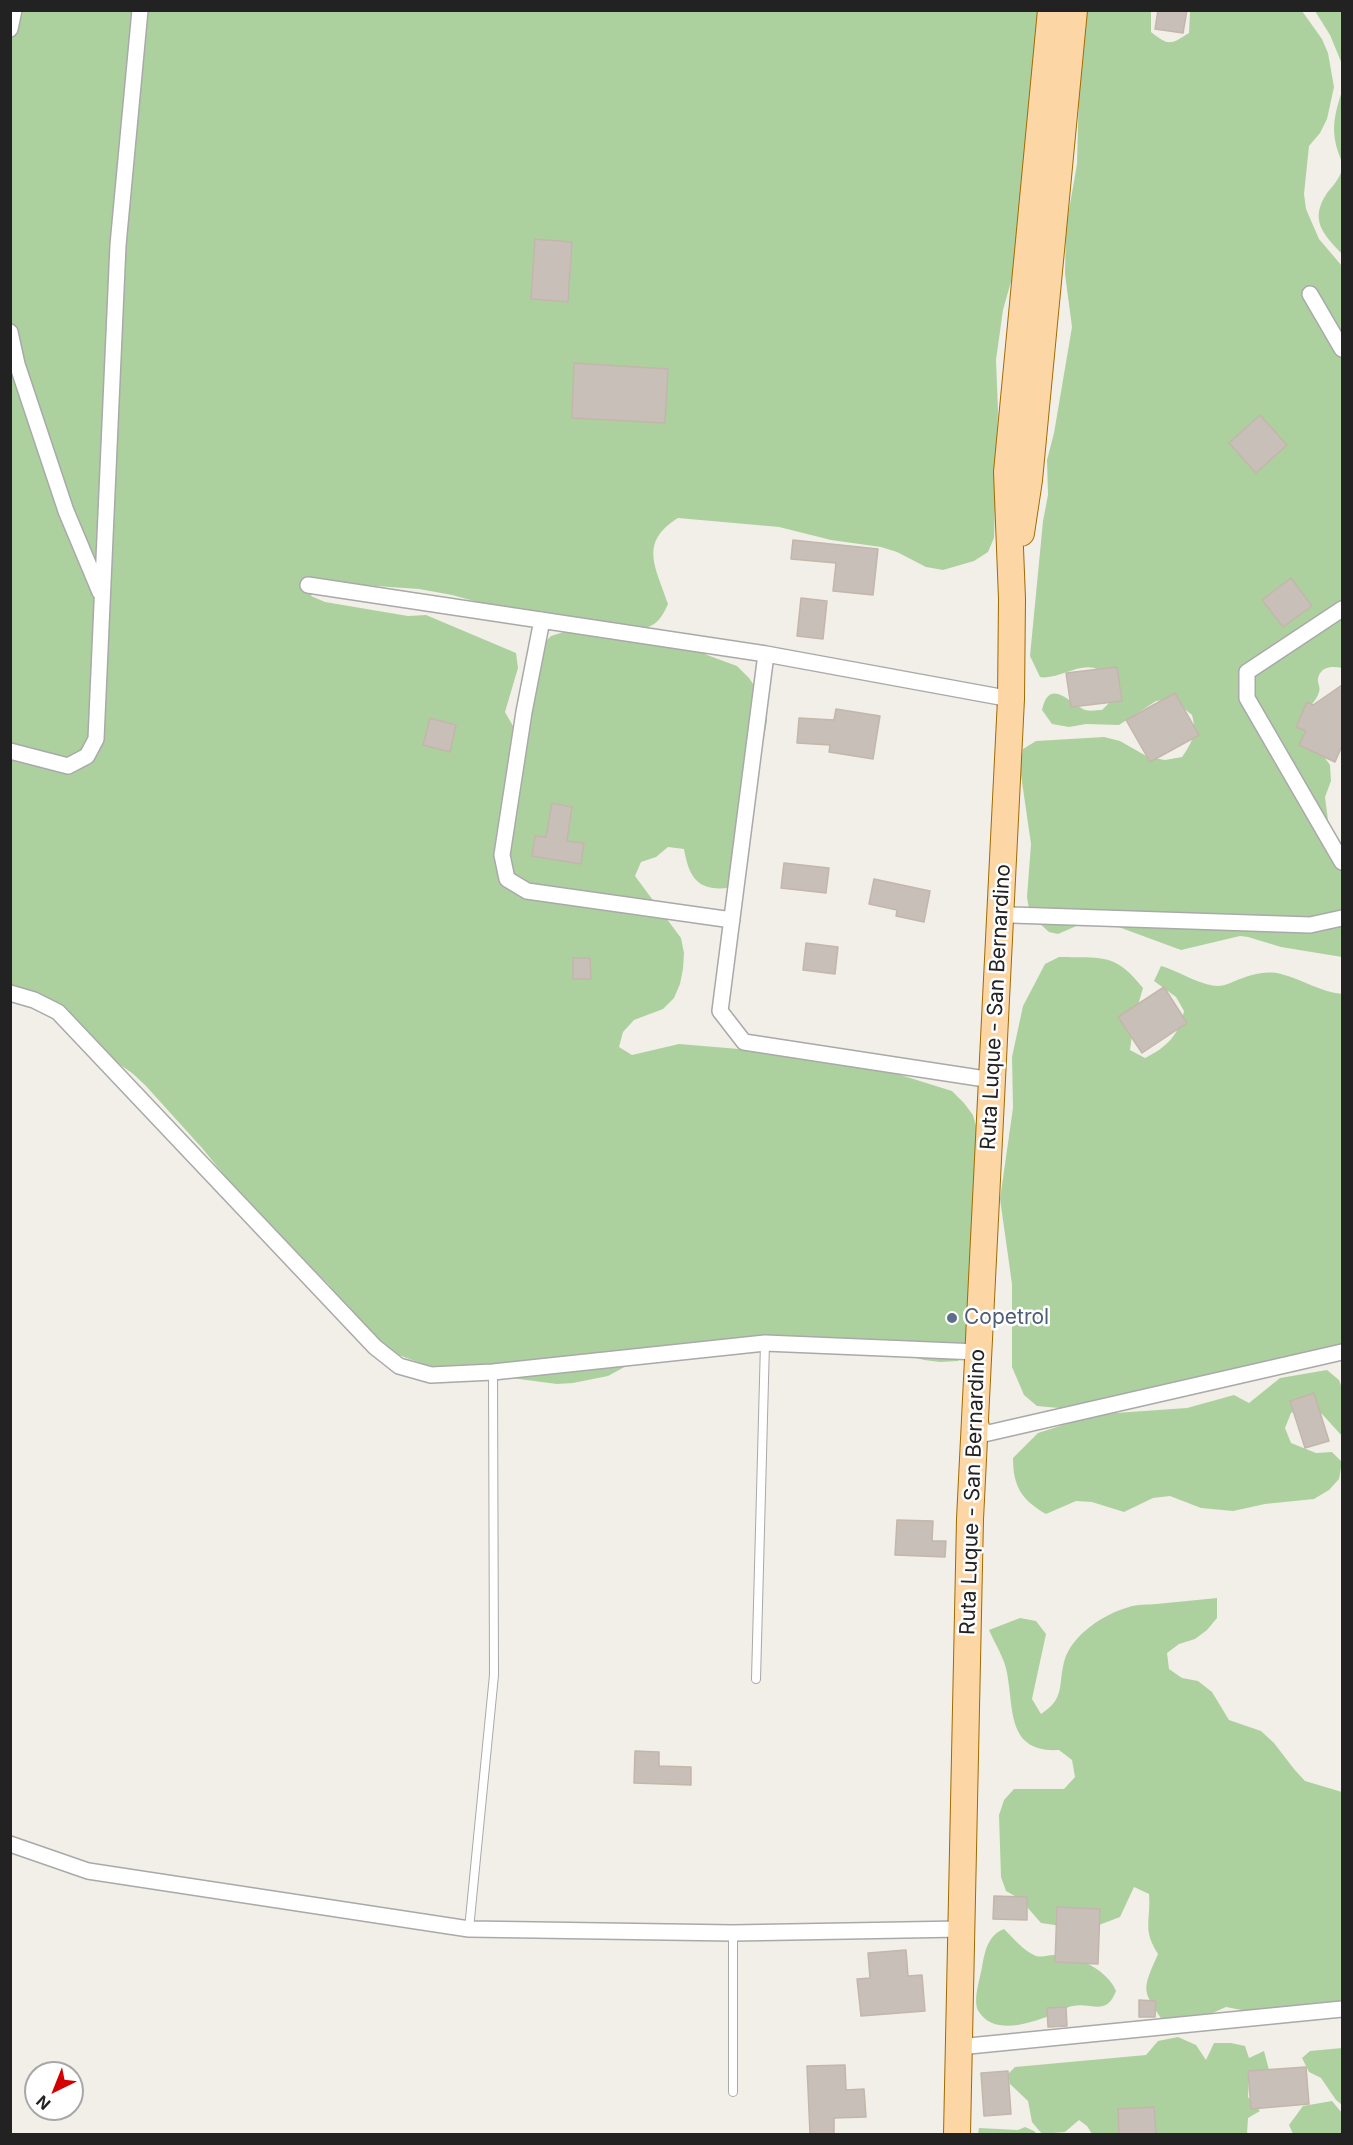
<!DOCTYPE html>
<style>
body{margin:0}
#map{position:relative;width:1353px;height:2145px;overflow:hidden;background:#f2efe9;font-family:Inter,sans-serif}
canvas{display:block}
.frame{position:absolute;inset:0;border:12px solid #222;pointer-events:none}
.north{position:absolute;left:24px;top:2061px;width:60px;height:60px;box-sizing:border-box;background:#fff;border:2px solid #a7a7a7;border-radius:50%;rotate:223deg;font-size:16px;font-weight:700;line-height:24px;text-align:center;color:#222}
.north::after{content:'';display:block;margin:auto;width:21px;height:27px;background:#d40000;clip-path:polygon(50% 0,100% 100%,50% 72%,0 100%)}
</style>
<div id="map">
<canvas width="1353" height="2145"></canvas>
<div class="frame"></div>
<div class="north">N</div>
</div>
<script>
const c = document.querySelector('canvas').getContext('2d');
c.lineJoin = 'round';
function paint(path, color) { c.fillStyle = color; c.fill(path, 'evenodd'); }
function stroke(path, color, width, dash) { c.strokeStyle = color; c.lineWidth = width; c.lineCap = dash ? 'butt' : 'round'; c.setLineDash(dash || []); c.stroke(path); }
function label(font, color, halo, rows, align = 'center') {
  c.font = font + ' Inter,sans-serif'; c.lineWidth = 5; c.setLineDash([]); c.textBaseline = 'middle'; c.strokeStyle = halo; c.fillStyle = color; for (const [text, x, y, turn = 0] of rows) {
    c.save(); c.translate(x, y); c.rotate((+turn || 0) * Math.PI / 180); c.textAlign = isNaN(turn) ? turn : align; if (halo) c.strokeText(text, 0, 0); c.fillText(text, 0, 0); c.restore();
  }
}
paint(new Path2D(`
 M10 11H1044L1031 184 1012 278 1003 310 996 360 998 410 994 538 988 552 974 561 943 570 926 567 897 552 881 547 831 540 779 527 678 518C638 543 656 567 668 604 659 624 654 627 632 631L518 613 452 595 419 589 317 582 311 596 325 602 408 616 426 615 516 653 518 668 505 712 513 726 529 696 539 648 551 636 567 631 681 639 707 655 737 666 749 678 758 691 766 705 767 721 761 753 745 798 750 827 747 862 740 876 728 888C697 891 689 877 684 849L668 847 656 857 641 862 635 876 681 938 684 953 683 969 680 984 674 998 663 1009 634 1020 623 1032 619 1047 632 1055 679 1044 763 1051 891 1072 952 1091 964 1103 973 1115 977 1130 966 1347 958 1361 940 1362 924 1360 851 1341 650 1353 608 1376 573 1383 557 1384 434 1368 385 1350 360 1326 329 1285 254 1212 202 1148 145 1085 132 1073 78 1036 54 1013 11 997Z
 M1075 11H1151V32C1169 46 1170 45 1189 33L1190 11H1302L1322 39 1328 53 1334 87 1327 119 1320 133 1309 146 1304 194 1306 209 1319 239 1342 266V668C1333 666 1321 666 1318 678 1317 683 1321 687 1319 692 1317 699 1312 704 1308 709L1311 739 1330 765 1331 781 1325 797 1329 828 1342 856V957L1281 947 1248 937 1240 936 1181 950 1105 922 1088 921 1058 934 1049 932 1030 915 1027 897 1031 844 1020 768 1023 749 1036 741 1104 737 1120 741 1148 757 1165 760 1182 757C1192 743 1197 733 1192 715L1172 699 1156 701 1119 725 1086 724 1069 727 1052 724 1042 710C1049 678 1068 701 1083 709 1088 712 1096 710 1102 710L1113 699 1108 674C1104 672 1098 669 1094 668 1076 664 1058 680 1040 677L1030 656 1043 521 1048 495 1047 460 1054 433 1072 327 1065 274 1066 227 1077 164 1080 51Z
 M1315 11H1342V64L1330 35Z
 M1342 91V162C1330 134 1333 119 1342 91Z
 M1342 169V254C1323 234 1309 220 1327 193 1333 186 1340 178 1342 169Z
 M1059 957C1101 958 1115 952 1143 988L1134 1019 1130 1050 1145 1058C1167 1047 1179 1035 1184 1011L1176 997 1154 981 1161 966C1179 971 1201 986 1218 986 1224 986 1230 983 1235 981 1250 975 1265 970 1281 974 1302 979 1320 992 1342 994V1349L1197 1377 1135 1397 1070 1409 1037 1406 1024 1395 1012 1367V1284L1000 1199 1013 1108 1012 1057 1023 1006 1045 964Z
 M1327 1370 1339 1380 1342 1388V1436L1322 1414 1307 1405 1291 1413 1285 1428 1291 1443 1316 1453 1332 1452 1342 1462 1339 1479 1329 1490 1314 1499 1265 1504 1233 1511 1201 1508 1170 1496 1153 1498 1124 1512 1092 1502 1076 1501 1046 1514C1022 1500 1013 1487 1013 1458L1038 1433 1085 1418 1101 1414 1187 1408 1234 1395 1249 1403 1280 1378Z
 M1217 1598V1618L1207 1630 1195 1639 1179 1644 1167 1653 1169 1669 1182 1678 1198 1681 1212 1692 1229 1720 1261 1731 1274 1743 1294 1769 1305 1781 1342 1792V2002L1306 2017 1273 2016 1226 2007 1181 2027 1165 2024C1142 1990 1141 1992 1158 1954 1142 1929 1151 1921 1149 1894L1134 1887 1120 1917 1091 1928H1075L1041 1923 1020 1899 1006 1891 1001 1877 999 1815 1004 1800 1014 1789H1064L1075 1777 1072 1760 1059 1750C1007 1753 1014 1710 1007 1673 1005 1659 995 1644 989 1630L1020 1618 1036 1621 1046 1634 1032 1699 1041 1714C1065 1698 1058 1687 1064 1662 1071 1635 1104 1614 1129 1607 1137 1604 1148 1605 1156 1604 1177 1602 1197 1600 1217 1598Z
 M1004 1929C1013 1938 1024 1951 1036 1956 1044 1958 1051 1954 1059 1955 1080 1957 1108 1971 1116 1991 1106 2017 1092 2002 1073 2006 1066 2007 1059 2012 1052 2015 1030 2023 995 2036 979 2012 972 2002 980 1979 982 1967 985 1951 988 1935 1004 1929Z
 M1178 2037 1196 2045 1206 2060 1214 2043H1231L1245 2046 1249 2058 1264 2051 1269 2070 1249 2073 1248 2097 1260 2111 1248 2118 1247 2134H1153L1147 2107 1119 2116V2132L1117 2134H1092L1087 2126 1079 2120 1065 2132 1042 2134 1032 2122 1028 2101 1010 2084 1008 2074 1015 2067 1146 2055 1158 2041Z
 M1342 2048V2105L1336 2100 1321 2078 1309 2072 1302 2058 1310 2051Z
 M1332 2101 1342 2113V2134H1293L1289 2125 1303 2106Z
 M1025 2127 1034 2131 1037 2134H978L979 2128 1018 2130Z`), '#add19e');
const building = new Path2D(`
 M1158 10H1187L1183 33 1155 29Z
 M535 239 572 242 568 302 531 299Z
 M574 363 668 369 665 423 572 418Z
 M1260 415 1287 445 1256 473 1229 443Z
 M793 540 878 549 873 595 833 591 836 563 791 559Z
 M1291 578 1312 606 1283 627 1262 600Z
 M801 598 827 601 823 639 797 636Z
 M1117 667 1122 701 1071 707 1066 673Z
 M1342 685V746L1335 762 1299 745 1306 731 1296 727 1307 702 1313 705Z
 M1175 693 1199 735 1150 762 1126 720Z
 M836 709 880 716 873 759 829 752 830 745 797 743 799 718 834 720Z
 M430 718 456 725 450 752 423 745Z
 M552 803 572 807 567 841 584 843 581 864 532 856 535 836 546 837Z
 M784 863 829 868 826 893 781 888Z
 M874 879 930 891 924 922 896 916 897 910 869 904Z
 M806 943 838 947 835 974 803 970Z
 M573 958H590L591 979H573Z
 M1164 987 1187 1023 1142 1053 1118 1017Z
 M1314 1393 1329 1441 1305 1448 1290 1401Z
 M897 1520 933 1521 932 1541H946L945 1557 895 1555Z
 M635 1751 659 1752V1766L691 1767V1785L634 1783Z
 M994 1896 1027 1897V1920L993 1919Z
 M1057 1907 1100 1909 1098 1964 1055 1962Z
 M906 1950 908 1976 922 1975 925 2011 861 2016 857 1979 870 1978 868 1953Z
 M1139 2000 1156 2001 1155 2017H1139Z
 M1066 2007 1067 2026 1048 2027 1047 2008Z
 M845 2065 846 2090 864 2089 866 2117 834 2118V2134H810L807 2066Z
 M1306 2067 1309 2104 1251 2109 1248 2071Z
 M1008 2071 1011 2114 984 2116 981 2073Z
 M1154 2107 1156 2134H1119L1118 2109Z`);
paint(building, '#c7bfb8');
stroke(building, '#c4b6ab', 1.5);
const lane = new Path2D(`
 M756 1679 765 1343
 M469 1929 494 1675 493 1372
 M733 2092V1933`);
const street = new Path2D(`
 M10 29 14 10
 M1310 294 1342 349
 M10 332 17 364 66 511 100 592
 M308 585 766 654 1011 699
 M1342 609 1247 672V698L1342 862
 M542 620 524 712 502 855 507 879 527 891 732 920
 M766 654 720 1011 744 1042 992 1080
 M10 751 68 766 87 756 96 739 118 245 140 10
 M1001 909 1012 915 1310 925 1342 918
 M10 993 34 1000 58 1012 375 1347 399 1366 431 1375 493 1372 765 1343 978 1352
 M979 1419 984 1434 1342 1352
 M10 1844 88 1871 469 1929 733 1933 961 1929
 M958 2050 969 2046 1342 2009`);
const primary = new Path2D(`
 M1021 533 1029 480 1074 10
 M957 2134 970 1519 1011 699 1012 599 1007 472 1051 10`);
stroke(lane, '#a9a9a9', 10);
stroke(street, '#a9a9a9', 18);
stroke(primary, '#a06b00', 28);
stroke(lane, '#fff', 8);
stroke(street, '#fff', 15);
stroke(primary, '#fcd6a4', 26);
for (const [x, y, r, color] of [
 [952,1318,6,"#5c6f8a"]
]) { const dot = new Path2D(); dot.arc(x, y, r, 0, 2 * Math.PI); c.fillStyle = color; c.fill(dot); stroke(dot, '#fff', 2); }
label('21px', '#222', '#fff', [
 ["Ruta Luque - San Bernardino",996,1007,-87],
 ["Ruta Luque - San Bernardino",973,1492,-88]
]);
label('21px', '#4e5e75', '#fff', [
 ["Copetrol",964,1318]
], 'left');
</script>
